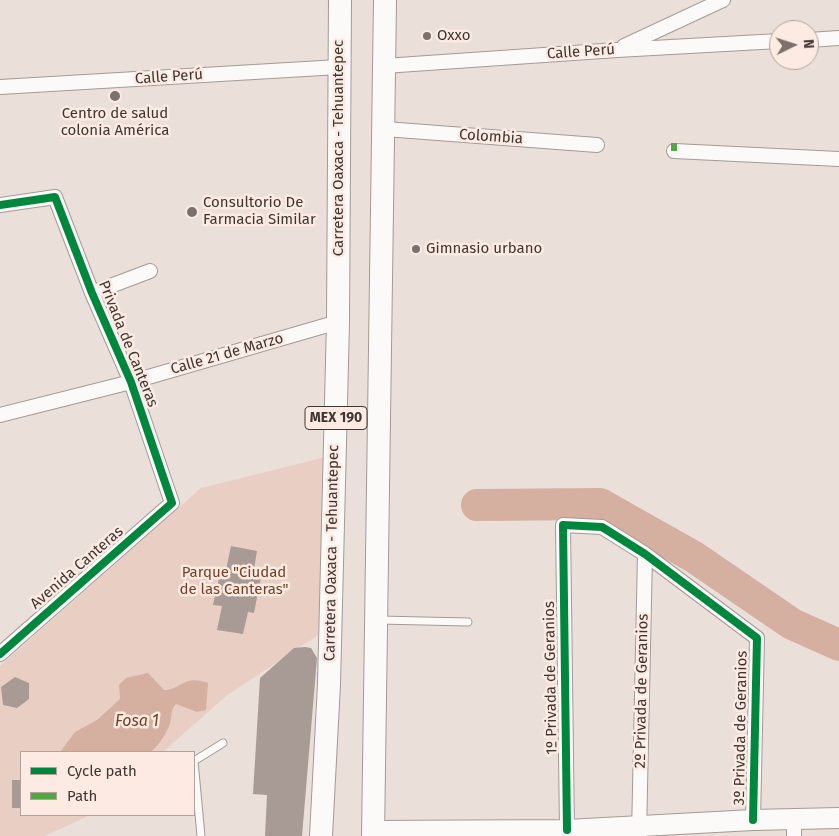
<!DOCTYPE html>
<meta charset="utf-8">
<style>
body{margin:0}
#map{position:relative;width:839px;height:836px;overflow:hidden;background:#ebdfda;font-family:"Fira Sans",sans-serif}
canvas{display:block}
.legend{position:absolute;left:20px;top:751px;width:175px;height:65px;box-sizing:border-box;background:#fdeae3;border:1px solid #b1a29c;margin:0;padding:6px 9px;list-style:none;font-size:15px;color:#3f3632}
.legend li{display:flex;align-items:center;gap:10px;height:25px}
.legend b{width:25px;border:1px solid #b1a29c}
.north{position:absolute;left:769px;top:20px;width:50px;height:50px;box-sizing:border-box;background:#fdeae3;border:1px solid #b1a29c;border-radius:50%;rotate:86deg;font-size:14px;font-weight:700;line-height:20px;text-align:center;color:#3f3632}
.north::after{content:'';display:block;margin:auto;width:18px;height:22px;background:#7b716d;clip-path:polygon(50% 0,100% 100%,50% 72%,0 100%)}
</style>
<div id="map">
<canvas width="839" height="836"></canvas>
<ul class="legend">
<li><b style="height:6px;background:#00873e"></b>Cycle path</li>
<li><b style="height:6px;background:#54a544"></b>Path</li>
</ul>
<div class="north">N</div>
</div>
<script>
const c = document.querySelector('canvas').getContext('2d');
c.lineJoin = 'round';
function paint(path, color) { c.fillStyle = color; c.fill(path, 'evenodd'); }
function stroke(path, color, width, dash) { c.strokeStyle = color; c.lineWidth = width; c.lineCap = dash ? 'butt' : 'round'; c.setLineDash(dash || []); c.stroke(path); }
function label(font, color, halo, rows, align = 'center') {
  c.font = font + ' "Fira Sans",sans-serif'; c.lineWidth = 5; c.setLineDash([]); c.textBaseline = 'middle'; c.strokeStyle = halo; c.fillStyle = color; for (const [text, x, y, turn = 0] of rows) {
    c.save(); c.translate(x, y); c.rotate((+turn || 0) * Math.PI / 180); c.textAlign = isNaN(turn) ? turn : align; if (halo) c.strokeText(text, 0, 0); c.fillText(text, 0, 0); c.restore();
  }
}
paint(new Path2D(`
 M330 456 324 631 226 696 163 752H21V815H90L45 836H0V666L201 488Z`), '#e9cec4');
paint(new Path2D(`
 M148 673 164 690C183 689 183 674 208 683L206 710 197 712 176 704C170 711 172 716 170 724 166 734 159 745 151 752H60L75 732 97 720 120 699 119 685 126 678Z`), '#d5b0a1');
stroke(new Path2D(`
 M477 505 600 504 694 557 792 624 839 645`), '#d5b0a1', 32);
paint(new Path2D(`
 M231 546 257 551 253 575 261 577 254 613 248 612 243 634 217 630 222 606 213 605 221 569 226 570Z
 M305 647 311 648 317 658 302 836H265L267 795 253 794 260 678 294 648Z
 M15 677 29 683V699L17 708 3 705 1 687Z
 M12 780H21V808H12Z`), '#a89b95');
const lane = new Path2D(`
 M379 620 468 622
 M201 836 194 761 223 743`);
const street = new Path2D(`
 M809 40 839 38
 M624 46 723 0
 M384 66 617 50 779 41
 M0 87 339 67
 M385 129 597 145
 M674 151 839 159
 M0 205 55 197 92 293 131 382 172 503 0 654
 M92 293 150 271
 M0 415 131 382 338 322
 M567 830 563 525 602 527 645 554 757 638 753 820
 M639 835 645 554
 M794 836V819`);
const secondary = new Path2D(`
 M373 831 567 830 753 820 839 818`);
const primary = new Path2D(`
 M321 836 329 684 338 322 340 0
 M373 836 385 0`);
stroke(lane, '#a39a96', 9);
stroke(street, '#a39a96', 16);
stroke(secondary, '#a39a96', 22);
stroke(primary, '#a39a96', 24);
stroke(lane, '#fcfaf9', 7);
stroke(street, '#fcfaf9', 14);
stroke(secondary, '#fcfaf9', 20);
stroke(primary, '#fcfaf9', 22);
stroke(new Path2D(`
 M674 151V143`), '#54a544', 6, [12, 6]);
stroke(new Path2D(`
 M0 205 55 197 92 293 131 382 172 503 0 654
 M567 830 563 525 602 527 645 554 757 638 753 820`), '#00873e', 8);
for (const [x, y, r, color] of [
 [427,36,5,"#7b716d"],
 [115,96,6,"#7b716d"],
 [192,212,6,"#7b716d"],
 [416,249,5,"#7b716d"]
]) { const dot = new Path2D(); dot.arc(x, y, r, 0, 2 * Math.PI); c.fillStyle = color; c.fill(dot); stroke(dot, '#fdeae3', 2); }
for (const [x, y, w] of [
 [336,418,62]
]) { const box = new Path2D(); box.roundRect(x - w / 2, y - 11.5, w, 23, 4); c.fillStyle = '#fdeae3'; c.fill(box); stroke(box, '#3f3632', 1); }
label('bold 14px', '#3f3632', null, [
 ["MEX 190",336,418]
]);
label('15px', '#3f3632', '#fdeae3', [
 ["Oxxo",437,36],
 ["Centro de salud",115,114,"center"],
 ["colonia América",115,131,"center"],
 ["Consultorio De",203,203],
 ["Farmacia Similar",203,220],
 ["Gimnasio urbano",426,249]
], 'left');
label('15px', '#3f3632', '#fdeae3', [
 ["Calle Perú",581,52,-4],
 ["Calle Perú",169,77,-4],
 ["Colombia",491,137,4],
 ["Carretera Oaxaca - Tehuantepec",339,148,-90],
 ["Privada de Canteras",128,344,68],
 ["Calle 21 de Marzo",227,354,-16],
 ["Carretera Oaxaca - Tehuantepec",332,553,-89],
 ["Avenida Canteras",77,568,-41],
 ["1º Privada de Geranios",551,678,-91],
 ["2º Privada de Geranios",642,691,-89],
 ["3º Privada de Geranios",741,728,-89]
]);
label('15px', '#793d21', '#fdeae3', [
 ["Parque \"Ciudad",234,573],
 ["de las Canteras\"",234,590]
]);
label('italic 16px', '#7a3d22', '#fdeae3', [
 ["Fosa 1",137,722]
]);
</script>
